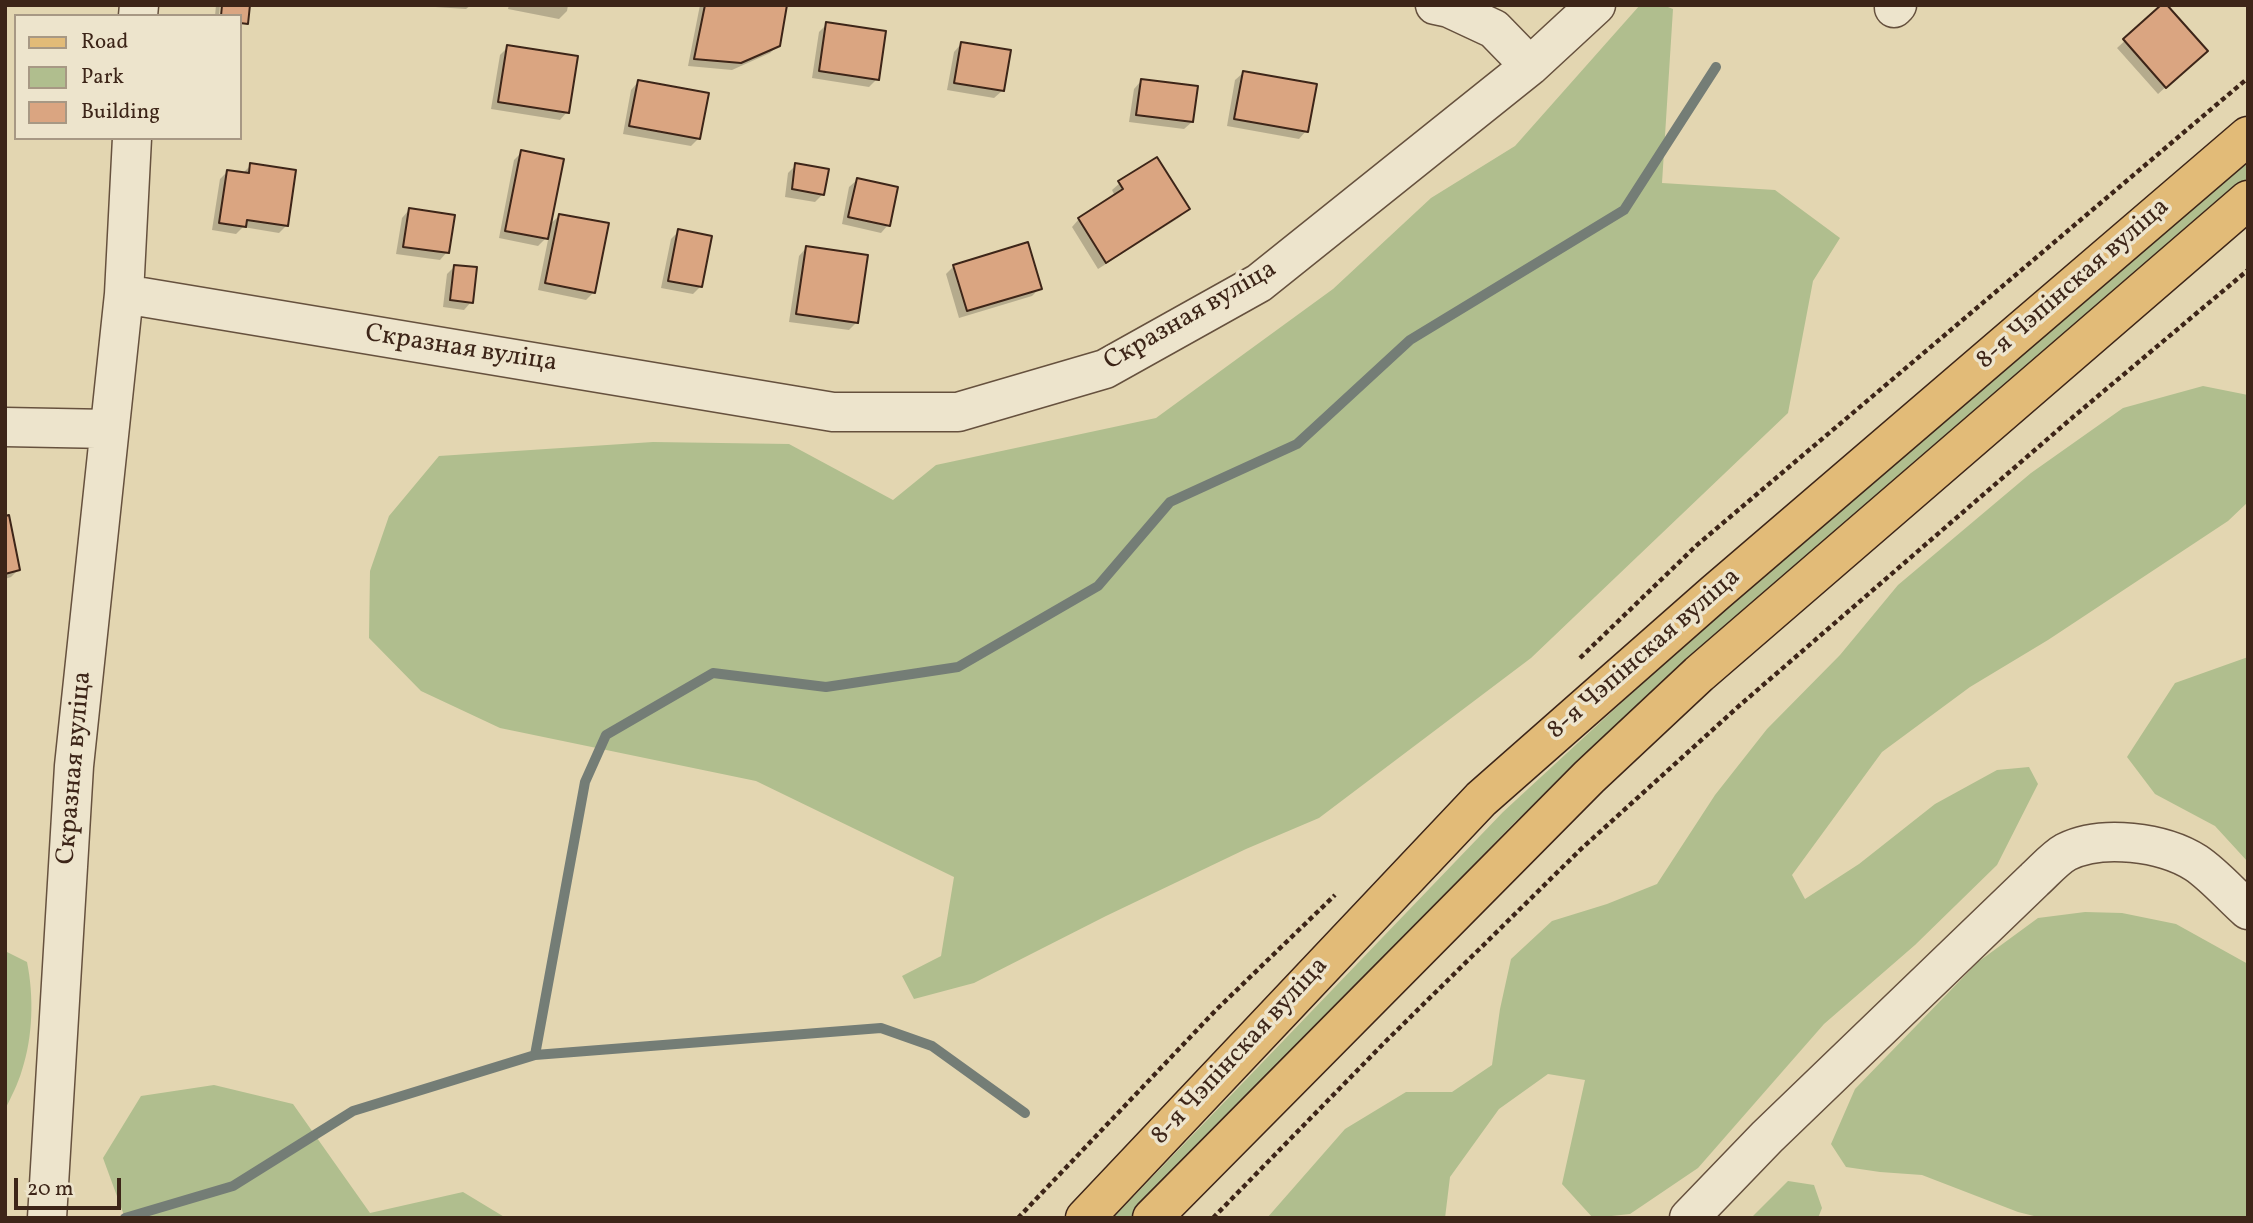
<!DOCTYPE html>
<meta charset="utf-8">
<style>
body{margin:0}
#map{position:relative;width:2253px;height:1223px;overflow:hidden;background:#e3d6b1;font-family:Vollkorn,serif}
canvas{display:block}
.frame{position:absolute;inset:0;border:7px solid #3d2518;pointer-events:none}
.legend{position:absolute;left:14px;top:14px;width:228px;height:126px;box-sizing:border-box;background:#ede4cc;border:2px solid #a79884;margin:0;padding:9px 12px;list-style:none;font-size:21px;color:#3d2518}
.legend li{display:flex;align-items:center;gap:14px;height:35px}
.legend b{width:35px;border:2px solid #a79884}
.scale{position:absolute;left:14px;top:1178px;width:107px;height:32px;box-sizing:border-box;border:4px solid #3d2518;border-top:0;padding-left:9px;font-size:21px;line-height:24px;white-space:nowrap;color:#3d2518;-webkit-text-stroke:5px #ede4cc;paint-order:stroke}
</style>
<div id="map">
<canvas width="2253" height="1223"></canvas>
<div class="frame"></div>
<ul class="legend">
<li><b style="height:9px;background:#e2bb78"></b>Road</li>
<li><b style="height:19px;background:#b0be8e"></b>Park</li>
<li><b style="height:19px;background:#daa581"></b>Building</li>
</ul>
<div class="scale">20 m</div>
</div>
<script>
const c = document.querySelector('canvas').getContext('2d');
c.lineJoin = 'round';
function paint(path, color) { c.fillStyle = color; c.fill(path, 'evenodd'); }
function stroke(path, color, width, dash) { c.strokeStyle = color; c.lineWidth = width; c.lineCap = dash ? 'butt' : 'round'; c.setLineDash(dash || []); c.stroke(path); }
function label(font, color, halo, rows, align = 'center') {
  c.font = font + ' Vollkorn,serif'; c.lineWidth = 7; c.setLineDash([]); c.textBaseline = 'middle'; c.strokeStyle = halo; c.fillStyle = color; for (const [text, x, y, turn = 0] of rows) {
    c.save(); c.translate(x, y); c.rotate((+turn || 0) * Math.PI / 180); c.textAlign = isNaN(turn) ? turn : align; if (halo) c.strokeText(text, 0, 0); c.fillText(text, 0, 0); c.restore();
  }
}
paint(new Path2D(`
 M1640 5H1663L1673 9 1662 183 1775 190 1840 238 1813 281 1788 413 1531 658 1319 818 1246 849 1106 916 974 983 914 999 902 976 941 956 954 877 756 781 500 728 421 691 369 638 370 571 389 516 439 456 653 442 789 444 893 500 936 465 1156 418 1333 289 1431 198 1515 146Z
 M2248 162V181L1861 510 1515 822 1132 1218H1113L1503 812 1645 681 1849 502Z
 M2203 386 2248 395V502L2228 521 2048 640 1970 687 1882 752 1792 875 1805 899 1859 864 1935 804 1997 770 2029 767 2038 784 1997 865 1915 945 1824 1024 1698 1168 1630 1214 1593 1218 1562 1184 1585 1080 1548 1074 1499 1109 1450 1177 1445 1218H1267L1345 1129 1406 1092H1452L1492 1065 1500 1009 1511 959 1552 921 1607 904 1657 884 1715 795 1767 729 1840 655 1898 585 2031 473 2123 408Z
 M2248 657V862L2215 826 2155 794 2127 757 2175 683Z
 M2085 912 2122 913 2176 924 2248 964V1218H2042L2018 1212 1922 1175 1880 1172 1846 1167 1831 1144 1855 1089 1978 962 2038 918Z
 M5 951 27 962C34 996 33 1037 22 1070 18 1084 11 1097 5 1110Z
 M214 1085 293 1104 370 1213 463 1192 506 1218H125L103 1158 141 1096Z
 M1788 1181 1814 1185 1822 1208 1818 1218H1751Z`), '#b0be8e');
paint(new Path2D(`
 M216 5H220L219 16H215Z
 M405 5H471L466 9Z
 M509 5H568L567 11 559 19 508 9Z
 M700 5H785L779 45 770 53 732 70 688 66Z
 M2164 5 2198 58 2158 94 2117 48Z
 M827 24 877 79 869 87 812 78 819 32Z
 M961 44 1002 91 994 98 947 90 954 52Z
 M508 47 567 112 560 120 491 109 500 55Z
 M1243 73 1306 131 1299 139 1227 126 1235 80Z
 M1141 81 1192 122 1184 129 1129 122 1134 89Z
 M638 82 699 138 691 146 623 134 631 90Z
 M522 152 548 226 559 216 594 292 586 300 538 290 549 235 538 246 499 238 514 160Z
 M251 165 287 225 279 233 243 227 236 234 212 230 220 179 227 172 242 174Z
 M796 165 823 194 815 202 785 197 788 173Z
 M857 180 888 225 881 233 842 224 849 187Z
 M1120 183 1188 209 1180 217 1098 269 1072 227 1079 219 1115 196 1112 190Z
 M409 210 447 252 440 260 396 254 402 218Z
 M679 231 701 286 693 294 661 288 671 239Z
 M806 248 857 322 849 330 789 322 799 256Z
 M455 266 471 302 464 310 443 307 447 274Z
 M954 266 1040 288 1032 296 959 318 946 274Z
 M5 518 18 570 11 577 5 579Z`), '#0003');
stroke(new Path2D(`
 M535 1055 585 782 606 735 713 673 826 687 958 667 1098 586 1170 502 1297 444 1410 340 1624 210 1716 67
 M125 1218 233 1186 353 1111 535 1055 881 1028 932 1046 1025 1113`), '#747d76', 10);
const building = new Path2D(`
 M222 5H250L248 24 240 23V16H221Z
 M705 5H787L780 46 741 63 694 59Z
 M2161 5H2167L2208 51 2166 88 2123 39Z
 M826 22 886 31 879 80 819 71Z
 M961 42 1011 50 1004 91 954 83Z
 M507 45 578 56 569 113 498 102Z
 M1243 71 1317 84 1308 132 1234 119Z
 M1141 79 1198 86 1193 122 1136 115Z
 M638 80 709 93 700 139 629 126Z
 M521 150 564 159 548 239 505 231Z
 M1157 157 1190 209 1106 263 1078 218 1123 189 1118 181Z
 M250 163 296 170 288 226 247 220 246 227 219 223 227 170 249 173Z
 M795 163 829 169 824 195 792 189Z
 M857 178 898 187 890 226 848 217Z
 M409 208 455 215 449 253 403 247Z
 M559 214 609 223 595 293 545 283Z
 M678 229 712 236 702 287 668 281Z
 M1028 242 1042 289 967 311 953 265Z
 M806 246 868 255 858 323 796 314Z
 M454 265 477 267 473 303 450 300Z
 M9 515 20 570 5 574V516Z`);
paint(building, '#daa581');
stroke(building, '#3d2518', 2);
const minor = new Path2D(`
 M1435 5 1449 8 1494 29 1530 66
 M1894 8 1897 5
 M138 16 139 5
 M124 294 833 412H958L1105 369 1259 283 1530 66 1596 5
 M5 427 109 429
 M47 1218 74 766 124 294 132 138
 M1689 1218 1767 1137 2034 880C2044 871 2055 858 2066 852 2102 834 2163 842 2196 863 2214 875 2232 896 2248 910`);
const major = new Path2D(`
 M1085 1218 1481 799 1715 593 2248 136
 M1152 1218 1589 777 1699 674 2248 200`);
stroke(minor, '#66513e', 41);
stroke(major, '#3d2518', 41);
stroke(new Path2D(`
 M1580 658 1697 545 2248 78
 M1018 1218 1216 1010 1335 895
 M1213 1218 1386 1041 1581 849 1740 705 2073 417 2248 270`), '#3d2518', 4.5, [5, 3.5]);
stroke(minor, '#ede4cc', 38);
stroke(major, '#e2bb78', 38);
label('26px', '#3d2518', '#ede4cc', [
 ["8-я Чэпінская вуліца",2074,285,-41],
 ["Скразная вуліца",1191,317,-30],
 ["Скразная вуліца",461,350,9],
 ["8-я Чэпінская вуліца",1645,655,-41],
 ["Скразная вуліца",76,768,-85],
 ["8-я Чэпінская вуліца",1241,1052,-47]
]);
</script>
